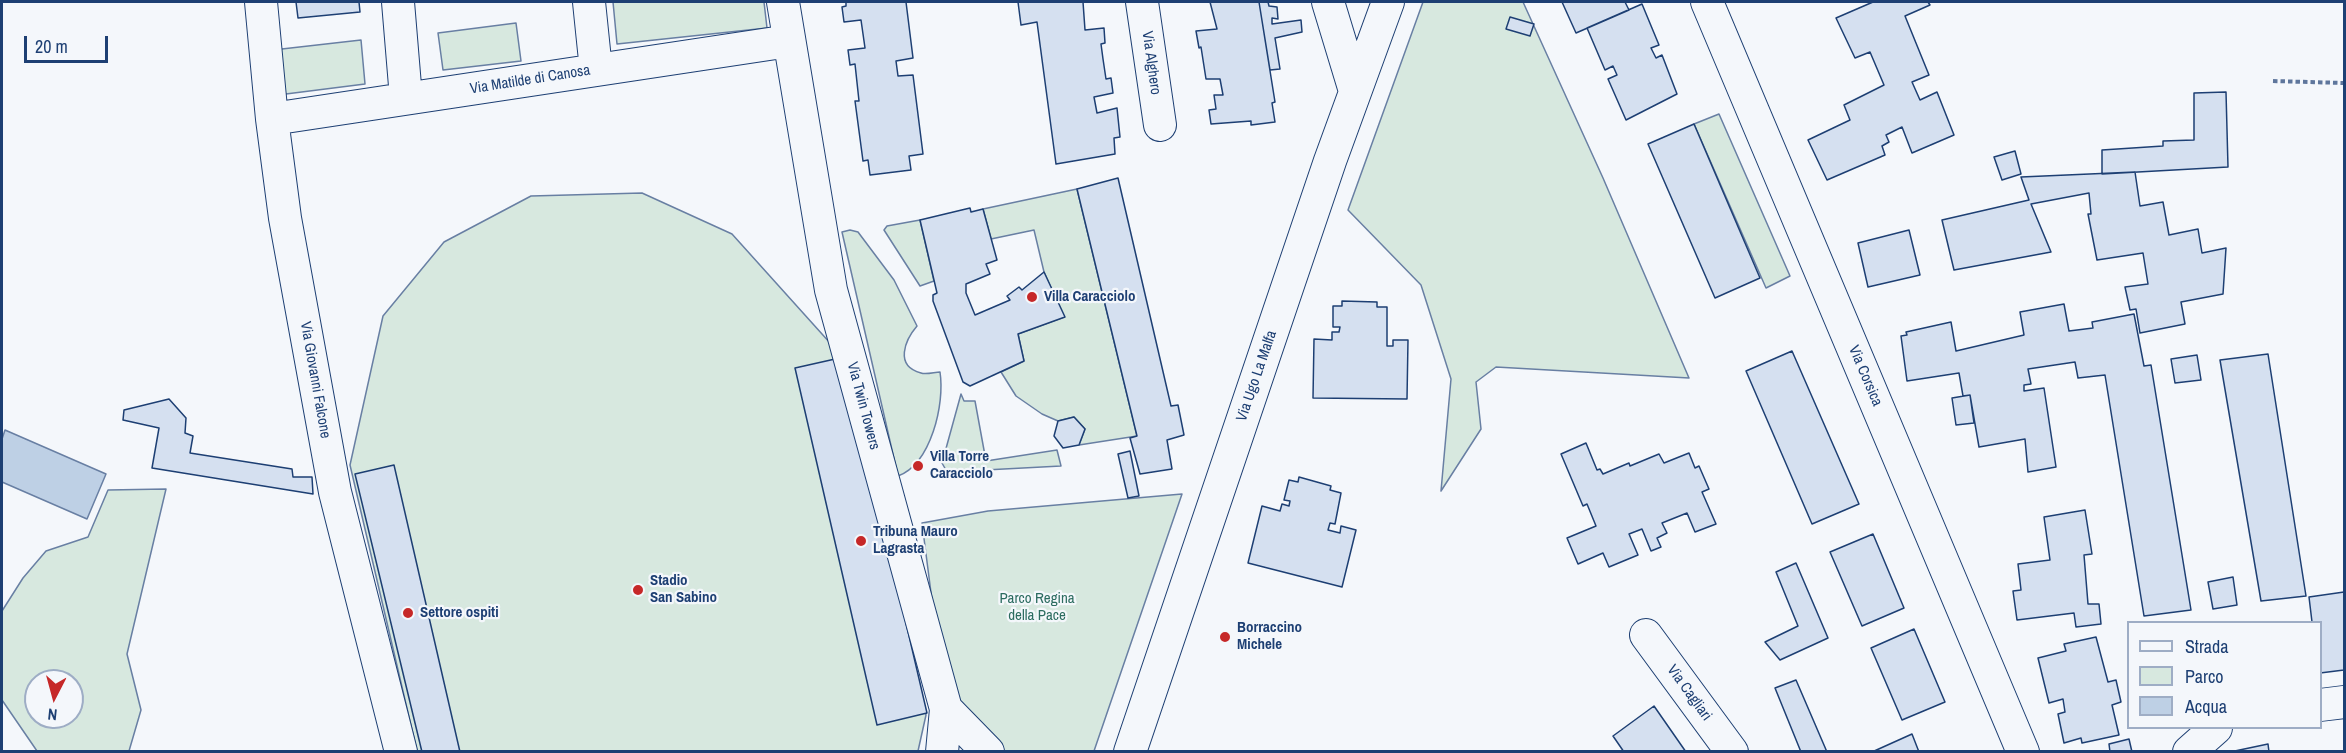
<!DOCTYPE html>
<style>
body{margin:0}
#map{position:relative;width:2346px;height:753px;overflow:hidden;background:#f4f7fb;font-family:"Archivo Narrow",sans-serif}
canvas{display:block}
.frame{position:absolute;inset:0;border:3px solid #1d3f73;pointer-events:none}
.legend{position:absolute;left:2127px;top:621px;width:195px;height:108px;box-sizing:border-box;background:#f4f7fb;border:2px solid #9eadc5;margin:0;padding:8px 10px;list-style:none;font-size:18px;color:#1d3f73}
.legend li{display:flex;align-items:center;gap:12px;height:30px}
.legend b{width:30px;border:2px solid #9eadc5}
.north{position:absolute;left:24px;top:669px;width:60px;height:60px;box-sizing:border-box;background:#f4f7fb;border:2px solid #9eadc5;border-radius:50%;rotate:186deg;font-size:16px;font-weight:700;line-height:24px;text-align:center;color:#1d3f73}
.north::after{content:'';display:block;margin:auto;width:21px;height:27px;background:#c62828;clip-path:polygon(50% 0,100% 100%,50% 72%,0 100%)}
.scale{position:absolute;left:24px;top:36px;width:84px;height:27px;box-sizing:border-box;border:3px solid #1d3f73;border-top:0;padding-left:8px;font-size:18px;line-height:21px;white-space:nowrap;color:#1d3f73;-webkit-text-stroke:4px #f4f7fb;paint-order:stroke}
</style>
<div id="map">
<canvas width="2346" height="753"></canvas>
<div class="frame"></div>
<ul class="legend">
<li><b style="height:8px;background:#f4f7fb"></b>Strada</li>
<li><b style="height:16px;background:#d7e8df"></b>Parco</li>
<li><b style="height:16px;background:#bed0e5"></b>Acqua</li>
</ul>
<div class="north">N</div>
<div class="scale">20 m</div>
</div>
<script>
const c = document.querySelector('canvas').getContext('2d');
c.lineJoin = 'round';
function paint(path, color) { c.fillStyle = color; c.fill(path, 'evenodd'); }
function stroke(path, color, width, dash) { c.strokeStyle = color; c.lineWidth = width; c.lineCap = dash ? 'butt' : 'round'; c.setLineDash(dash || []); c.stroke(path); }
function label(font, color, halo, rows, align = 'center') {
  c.font = font + ' "Archivo Narrow",sans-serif'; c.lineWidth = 4.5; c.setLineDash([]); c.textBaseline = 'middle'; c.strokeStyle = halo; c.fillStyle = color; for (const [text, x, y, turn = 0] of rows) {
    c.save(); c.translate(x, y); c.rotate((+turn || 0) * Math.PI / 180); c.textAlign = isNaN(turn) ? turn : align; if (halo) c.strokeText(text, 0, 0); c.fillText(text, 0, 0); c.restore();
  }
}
const green = new Path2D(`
 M613 2H764L767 28 617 44Z
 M1423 2H1523L1603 178 1689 378 1496 367 1476 382 1481 429 1441 491 1451 379 1421 285 1348 210Z
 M516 23 521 61 443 70 438 33Z
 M361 40 365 84 278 95 273 50Z
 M1719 114 1790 276 1766 288 1694 124Z
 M1077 189 1137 436 1079 445 1085 429 1074 417 1058 421 1042 414 1016 396 1001 372 1024 361 1018 334 1064 317 1044 272 1034 230 991 239 983 209Z
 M642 193 732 234 840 354 926 715 918 751H417L350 465 383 316 444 242 531 196Z
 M920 220 934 281 920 286 884 230 887 226Z
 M850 230 858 232 894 280 917 326C905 340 894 366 921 373 926 375 935 372 940 372 945 404 931 464 898 476L842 232Z
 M961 394 964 401H975L986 461 1057 450 1061 466 947 472 942 463Z
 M166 489 127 654 141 710 129 751H37L2 700V611L23 578 46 551 88 537 108 490ZM36 681H72V717H36Z
 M1182 494 1094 751H983L946 709 922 523 988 511Z`);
paint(green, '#d7e8df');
stroke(green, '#687fa3', 1.5);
const water = new Path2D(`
 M5 430 106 474 87 519 2 482V439Z`);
paint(water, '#bed0e5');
stroke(water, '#687fa3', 1.5);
const building = new Path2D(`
 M296 2H359L360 12 298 18Z
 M846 2H906L913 58 896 61 898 76 913 75 923 154 909 156 911 170 870 175 868 160 863 161 855 101H859L855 64 850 65 848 50 865 48 861 20 844 22 842 7 846 6Z
 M1018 2H1083L1085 30 1104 28 1105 43 1101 44 1103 59 1106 79 1111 78 1113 93 1094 97 1097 113 1117 108 1120 137 1114 138 1115 154 1056 164 1037 22 1021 25Z
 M1210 2H1259L1275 102 1272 103 1275 122 1251 125V121L1211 124 1209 110 1216 109 1214 95H1223L1220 79H1206L1201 47 1199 48 1196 31 1217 29Z
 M1259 2H1268L1269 6 1277 7 1278 19 1272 18V24L1301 20 1302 32 1275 38 1280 69 1270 70Z
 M1562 2H1625L1629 10 1576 33Z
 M1873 2H1928L1930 5 1905 16 1929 75 1912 82 1920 100 1937 92 1954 135 1912 153 1902 127 1886 135 1889 142 1882 146 1885 155 1827 180 1808 140 1850 120 1844 105 1884 85 1870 52 1855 58 1836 18Z
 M1642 4 1659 45 1651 48 1656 58 1662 55 1677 94 1626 120 1608 79 1617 75 1613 66 1605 70 1587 28Z
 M1510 17 1534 24 1530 36 1506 29Z
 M2226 92 2228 167 2102 174V150L2163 146V141L2194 140V93Z
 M1694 124 1760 278 1715 298 1648 144Z
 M2015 151 2021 174 2002 180 1994 157Z
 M2135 172 2140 206 2163 202 2169 235 2198 229 2202 253 2226 248 2223 294 2181 302 2185 324 2140 333 2136 309 2130 310 2125 287 2148 284 2143 253 2097 260 2088 214H2091L2089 193 2031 204 2051 252 1954 270 1942 220 2029 200 2021 177Z
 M1118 178 1171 406 1178 405 1184 435 1167 440 1172 469 1140 474 1130 438 1137 436 1077 189Z
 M970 208 971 212 983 209 997 260 986 264 990 274 966 284V293L975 315 1010 300 1007 296 1019 287 1022 290 1044 272 1065 317 1018 334 1024 361 970 386 963 382 933 301V295L937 293 920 220Z
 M1909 230 1920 275 1868 287 1858 243Z
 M1342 301 1377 302V307H1387V346H1393V340H1408L1407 399 1313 398 1314 339 1332 340V332H1339L1340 327H1333V306H1342Z
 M2064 304 2069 331 2093 328 2092 322 2134 314 2144 366 2151 365 2191 610 2144 616 2105 375 2078 378 2075 362 2028 369 2031 384 2024 385V391L2044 388 2056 467 2028 472 2025 439 1979 447 1970 395 1963 396 1959 373 1907 381 1901 336 1907 335 1906 332 1951 322 1956 351 2024 335 2020 312Z
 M1792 351 1859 504 1812 524 1746 371Z
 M2268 354 2306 596 2261 601 2220 360Z
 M2197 355 2201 380 2175 383 2171 359Z
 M844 357 927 713 877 725 795 368Z
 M1970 395 1974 423 1956 425 1952 398Z
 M169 399 186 418 185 433 193 436 190 453 292 469 293 477H312L313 494 152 468 159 428 123 420 124 410Z
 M1074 417 1085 429 1079 445 1063 448 1054 436 1058 421Z
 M1586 443 1597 470 1600 469 1603 474 1629 463 1630 466 1659 454 1664 463 1689 453 1695 468 1699 466 1709 489 1702 492 1716 524 1695 532 1687 513 1662 523 1667 533 1657 538 1661 547 1651 551 1642 529 1629 534 1638 555 1609 567 1603 553 1578 564 1567 538 1596 526 1587 504 1583 506 1561 454Z
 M1130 451 1139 496 1128 498 1118 454Z
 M394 465 460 752H422L355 474Z
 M1299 477 1331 486 1330 490 1341 493 1335 524 1330 523 1328 530 1340 533 1341 526 1356 530 1342 587 1248 563 1262 506 1280 511 1282 504 1289 506 1290 501 1284 500 1289 480 1298 482Z
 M2085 510 2092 554 2084 555 2088 604H2099L2101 624 2076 627 2074 613 2017 620 2013 591 2021 590 2018 564 2050 560 2044 517Z
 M1873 534 1904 608 1862 626 1830 552Z
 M1796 563 1828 638 1780 660 1765 642 1798 626 1776 572Z
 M2233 577 2237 605 2213 609 2208 582Z
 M2344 592V670L2320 673V622H2312L2309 597Z
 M1914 629 1945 702 1902 720 1871 648Z
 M2096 637 2108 682 2116 680 2121 702 2112 705 2119 735 2082 743 2081 738 2064 743 2058 714 2065 712 2063 699 2049 703 2038 658 2066 651 2064 644Z
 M1796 680 1827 752H1801L1775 688Z
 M1654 706 1686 752H1624L1613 736Z
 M1912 734 1919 752H1872Z
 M2129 739 2132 752H2110L2109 744Z
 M2268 744 2269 752H2230Z`);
paint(building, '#d5e0f0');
stroke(building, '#1d3f73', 1.5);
const minor = new Path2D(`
 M261 2 272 119 285 218 335 492 401 752
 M398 2 406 98
 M589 2 596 70
 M783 2 831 290 946 709 988 752
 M1142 2 1160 125
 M1328 2 1355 91
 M1707 2 2023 752
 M272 119 789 41
 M1646 635 1732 752
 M2320 705 2344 702
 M942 752 946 709
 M1130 752 1330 161 1388 2
 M2189 752 2216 728`);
stroke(minor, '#1d3f73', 34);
stroke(new Path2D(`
 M2273 81 2344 83`), '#5e769c', 4, [4.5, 3]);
stroke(minor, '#f4f7fb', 32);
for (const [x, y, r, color] of [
 [1032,297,6,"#c62828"],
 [918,466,6,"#c62828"],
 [861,541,6,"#c62828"],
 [638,590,6,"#c62828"],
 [408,613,6,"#c62828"],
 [1225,637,6,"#c62828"]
]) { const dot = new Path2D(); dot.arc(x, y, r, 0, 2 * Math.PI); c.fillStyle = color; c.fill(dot); stroke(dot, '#f4f7fb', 2); }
label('15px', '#1d3f73', '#f4f7fb', [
 ["Via Alghero",1151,63,82],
 ["Via Matilde di Canosa",530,80,-9],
 ["Via Ugo La Malfa",1257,376,-71],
 ["Via Corsica",1865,376,67],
 ["Via Giovanni Falcone",315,380,80],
 ["Via Twin Towers",863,406,75],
 ["Via Cagliari",1689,693,54]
]);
label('bold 15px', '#1d3f73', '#f4f7fb', [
 ["Villa Caracciolo",1044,297],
 ["Villa Torre",930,457],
 ["Caracciolo",930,474],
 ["Tribuna Mauro",873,532],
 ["Lagrasta",873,549],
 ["Stadio",650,581],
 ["San Sabino",650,598],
 ["Settore ospiti",420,613],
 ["Borraccino",1237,628],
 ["Michele",1237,645]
], 'left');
label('15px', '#2c6c60', '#f4f7fb', [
 ["Parco Regina",1037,599],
 ["della Pace",1037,616]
]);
</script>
